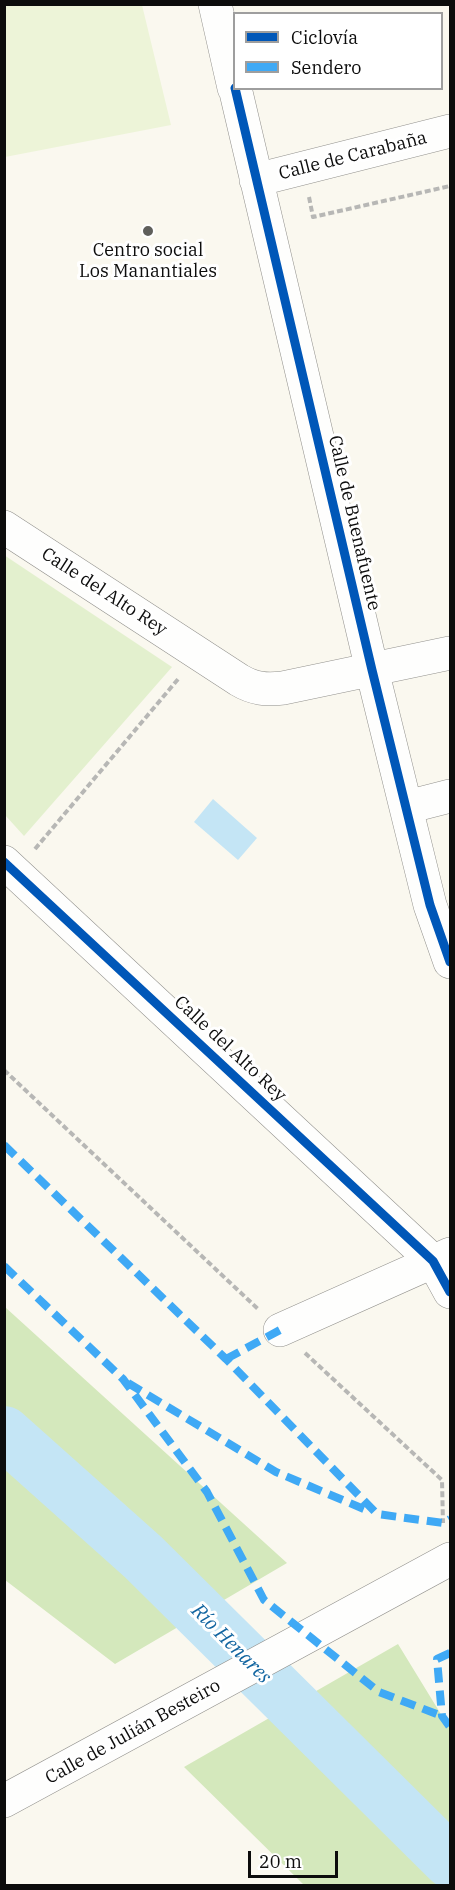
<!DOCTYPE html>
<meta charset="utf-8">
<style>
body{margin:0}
#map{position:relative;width:455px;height:1890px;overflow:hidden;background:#faf8ef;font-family:"IBM Plex Serif",serif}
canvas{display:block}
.frame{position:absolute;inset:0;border:6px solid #0c0c0c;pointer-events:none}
.legend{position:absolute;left:233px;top:12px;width:210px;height:78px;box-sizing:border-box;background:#fff;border:2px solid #9e9e9e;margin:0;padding:8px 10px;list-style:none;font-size:18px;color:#0c0c0c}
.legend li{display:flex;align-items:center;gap:12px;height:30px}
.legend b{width:30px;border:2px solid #9e9e9e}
.scale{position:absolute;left:248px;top:1851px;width:90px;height:27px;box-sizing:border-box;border:3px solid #0c0c0c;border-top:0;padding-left:8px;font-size:18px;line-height:21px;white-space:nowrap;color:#0c0c0c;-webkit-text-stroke:4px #fff;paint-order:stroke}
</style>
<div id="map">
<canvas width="455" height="1890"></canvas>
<div class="frame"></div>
<ul class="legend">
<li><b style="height:8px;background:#0057b8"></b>Ciclovía</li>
<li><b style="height:8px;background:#3fa9f5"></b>Sendero</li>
</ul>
<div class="scale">20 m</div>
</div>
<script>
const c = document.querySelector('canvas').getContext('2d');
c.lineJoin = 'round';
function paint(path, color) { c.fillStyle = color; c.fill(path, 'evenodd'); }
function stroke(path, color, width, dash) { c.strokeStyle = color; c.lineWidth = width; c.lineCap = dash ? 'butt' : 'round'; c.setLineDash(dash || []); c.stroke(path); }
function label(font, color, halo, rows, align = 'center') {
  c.font = font + ' "IBM Plex Serif",serif'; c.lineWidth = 6; c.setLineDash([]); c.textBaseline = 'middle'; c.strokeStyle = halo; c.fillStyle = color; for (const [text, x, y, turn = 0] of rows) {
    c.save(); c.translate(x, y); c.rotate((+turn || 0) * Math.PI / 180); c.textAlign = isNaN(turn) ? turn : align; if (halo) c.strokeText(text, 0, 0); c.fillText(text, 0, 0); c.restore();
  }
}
paint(new Path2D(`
 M4 555 172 667 24 836 5 815Z`), '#e3f0ce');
paint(new Path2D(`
 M4 1307H5L287 1563 115 1664 5 1580Z
 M398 1644 450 1729V1885H304L184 1767Z`), '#d4e8bc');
paint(new Path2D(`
 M5 4 142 5 171 125 5 157Z`), '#edf4d8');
paint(new Path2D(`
 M213 799 257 838 238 860 194 822Z`), '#c4e5f5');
stroke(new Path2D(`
 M4 1433 143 1557 450 1861`), '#c4e5f5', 54);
const minor = new Path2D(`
 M215 4 234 88
 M235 88 372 670 430 905 450 962
 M256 180 450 131
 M4 527 239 680C254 689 266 690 283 688L450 653
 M407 807 450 796
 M4 862 433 1261 450 1292
 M280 1330 450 1254
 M4 1801 450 1559`);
stroke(minor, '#93928e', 34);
stroke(new Path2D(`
 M309 197 313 217 450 186
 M35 849 179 678
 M4 1070 258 1309
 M305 1353 442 1480 443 1523`), '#b7b7b5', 4, [6, 3]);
stroke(minor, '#fefefd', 33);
stroke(new Path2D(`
 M4 1145 226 1359 377 1514 443 1523 450 1519
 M4 1266 123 1379 207 1492 264 1600 379 1692 442 1716
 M226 1359 280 1330
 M128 1383 276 1472 371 1512
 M450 1653 437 1659 442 1716 450 1727`), '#3fa9f5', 8, [15, 8]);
stroke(new Path2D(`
 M235 88 372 670 430 905 450 962
 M4 862 433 1261 450 1292`), '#0057b8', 9);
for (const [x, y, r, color] of [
 [148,231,6,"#5f5f5b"]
]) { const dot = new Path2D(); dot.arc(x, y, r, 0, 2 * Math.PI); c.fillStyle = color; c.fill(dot); stroke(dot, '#fff', 2); }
label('18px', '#0c0c0c', '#fff', [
 ["Calle de Carabaña",353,156,-14],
 ["Calle de Buenafuente",354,523,77],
 ["Calle del Alto Rey",104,592,33],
 ["Calle del Alto Rey",230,1049,43],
 ["Calle de Julián Besteiro",133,1732,-29]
]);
label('18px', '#0c0c0c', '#fff', [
 ["Centro social",148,251],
 ["Los Manantiales",148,272]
]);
label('italic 20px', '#1265a0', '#fff', [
 ["Río Henares",231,1644,45]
]);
</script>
